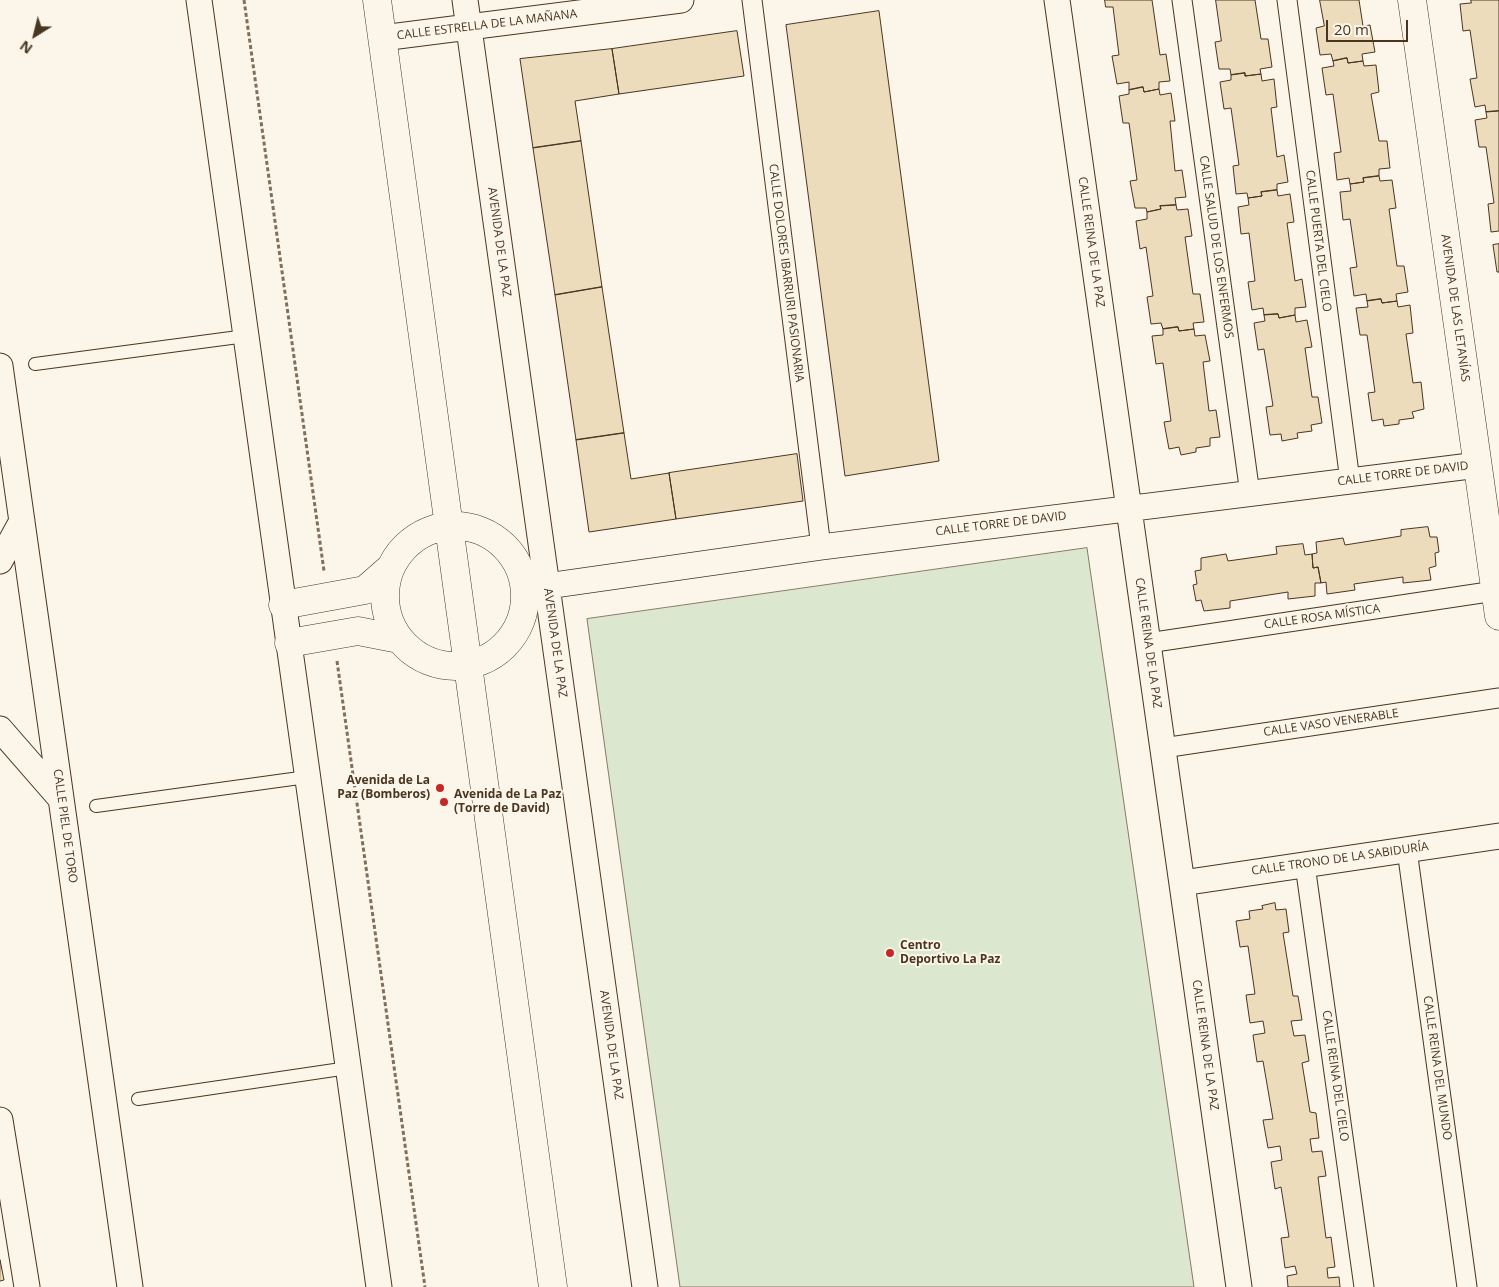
<!DOCTYPE html>
<meta charset="utf-8">
<style>
body{margin:0}
#map{position:relative;width:1499px;height:1287px;overflow:hidden;background:#fbf6e9;font-family:"Open Sans",sans-serif}
canvas{display:block}
.north{position:absolute;left:10px;top:10px;width:50px;height:50px;-webkit-text-stroke:4px #fbf6e9;paint-order:stroke;rotate:216deg;font-size:14px;font-weight:700;line-height:20px;text-align:center;color:#4a3520}
.north::after{content:'';display:block;margin:auto;width:18px;height:22px;background:#4a3520;clip-path:polygon(50% 0,100% 100%,50% 72%,0 100%)}
.scale{position:absolute;left:1326px;top:20px;width:82px;height:22px;box-sizing:border-box;border:2px solid #4a3520;border-top:0;padding-left:6px;font-size:15px;line-height:18px;white-space:nowrap;color:#4a3520;-webkit-text-stroke:4px #fbf6e9;paint-order:stroke}
</style>
<div id="map">
<canvas width="1499" height="1287"></canvas>
<div class="north">N</div>
<div class="scale">20 m</div>
</div>
<script>
const c = document.querySelector('canvas').getContext('2d');
c.lineJoin = 'round';
function paint(path, color) { c.fillStyle = color; c.fill(path, 'evenodd'); }
function stroke(path, color, width, dash) { c.strokeStyle = color; c.lineWidth = width; c.lineCap = dash ? 'butt' : 'round'; c.setLineDash(dash || []); c.stroke(path); }
function label(font, color, halo, rows, align = 'center') {
  c.font = font + ' "Open Sans",sans-serif'; c.lineWidth = 4; c.setLineDash([]); c.textBaseline = 'middle'; c.strokeStyle = halo; c.fillStyle = color; for (const [text, x, y, turn = 0] of rows) {
    c.save(); c.translate(x, y); c.rotate((+turn || 0) * Math.PI / 180); c.textAlign = isNaN(turn) ? turn : align; if (halo) c.strokeText(text, 0, 0); c.fillText(text, 0, 0); c.restore();
  }
}
const green = new Path2D(`
 M1087 548 1194 1287H680L587 619Z`);
paint(green, '#dce7d0');
stroke(green, '#887966', 1);
const building = new Path2D(`
 M1105 0H1152L1160 55 1166 54 1170 81 1159 82V89L1144 92 1143 87 1129 90V82L1117 84 1112 56 1119 55 1113 7H1106Z
 M1216 0H1255L1261 39H1268L1272 67 1260 69 1261 74 1245 76V73L1231 75 1230 69H1219L1215 42 1221 41Z
 M1320 0H1359L1363 26 1370 25 1375 52 1362 54 1363 61 1348 63 1347 58 1333 61 1331 54 1320 55 1316 28 1324 26Z
 M1471 0H1499V111L1486 112 1485 105 1475 107 1470 79 1477 78 1470 30 1463 31 1460 4 1471 3Z
 M879 11 939 461 845 476 786 25Z
 M737 31 744 76 619 94 612 49Z
 M612 49 619 94 575 101 581 141 533 148 520 59Z
 M1347 58 1348 63 1363 61 1364 66 1376 65 1379 92 1371 94 1379 141H1387L1390 168 1379 169V176L1363 178 1364 182 1350 184 1349 178 1337 180 1334 153 1341 152 1333 94 1326 95 1322 68 1334 66 1333 61Z
 M1245 73V76L1261 74 1262 81 1274 79 1277 107 1271 108 1277 157 1284 155 1288 182 1277 184V190L1261 192 1262 196 1248 198 1247 193 1236 194 1233 166 1239 165 1231 108 1224 109 1220 82 1231 80V75Z
 M1143 87 1144 92 1159 89 1160 95 1171 93 1175 121H1170L1175 171 1182 170 1186 197 1175 198 1176 205 1160 206 1161 209 1147 212 1146 208H1135L1130 181 1137 180 1129 123H1123L1119 96 1129 94V90Z
 M1499 111V231L1491 232 1488 204 1494 203 1486 147H1479L1475 120 1487 118 1486 112Z
 M581 141 602 287 555 295 533 148Z
 M1379 176 1380 181 1392 180 1396 208 1389 209 1397 266H1404L1408 292 1396 294 1397 301 1382 303 1381 299 1367 301 1366 294 1354 296 1350 268 1357 267 1350 219 1343 220 1340 192 1351 191 1350 184 1364 182 1363 178Z
 M1277 190 1278 196 1290 194 1294 222 1287 223 1295 281 1302 279 1306 307 1295 308V315L1279 318 1278 314 1264 315 1263 308 1252 310 1248 282 1255 281 1249 233 1241 234 1238 207 1249 205 1248 198 1262 196 1261 192Z
 M1176 205 1177 210 1188 209 1192 236 1185 237 1193 294H1200L1204 322 1193 323 1194 329 1179 331 1178 327 1163 329 1161 323 1151 324 1147 297 1153 296 1146 247 1140 249 1136 221 1147 219V212L1161 209 1160 206Z
 M1499 244V272H1497L1493 245Z
 M602 287 624 433 576 440 555 295Z
 M1381 299 1382 303 1397 301 1398 307 1410 305 1413 333 1406 334 1413 383 1421 382 1424 409 1412 412 1414 418 1399 420V424L1384 426 1383 419 1372 421 1368 393 1375 392 1367 335H1360L1356 308 1368 307 1367 301Z
 M1278 314 1279 318 1295 315 1296 322 1307 320 1312 347 1305 348 1312 397H1318L1322 423 1311 425 1312 431 1297 433 1298 438 1282 441 1281 434 1270 435 1266 407 1273 406 1264 349 1258 350 1254 323 1265 321 1264 315Z
 M1178 327 1179 331 1194 329 1195 336 1205 335 1210 361 1203 362 1209 411 1216 410 1220 437 1210 438V446L1196 448V452L1181 455 1179 447 1169 449 1164 422 1171 421 1163 363 1156 364 1152 336 1163 335V329Z
 M624 433 631 479 669 473 676 519 589 532 576 440Z
 M797 454 803 501 676 519 669 473Z
 M1428 527 1430 537H1437L1439 552 1435 553 1436 566 1429 568 1431 580 1403 583V577L1354 584 1355 590 1327 594 1326 582 1321 583 1318 567 1313 568 1312 554 1317 553 1316 542 1343 538 1345 545 1401 536V530Z
 M1303 544 1305 555 1312 554 1313 568 1318 567 1321 583H1315V596L1288 599V592L1230 601V608L1204 611 1201 600 1196 601 1193 585 1197 584 1195 571 1201 570V558L1226 554 1228 561 1277 554 1276 547Z
 M1275 903 1276 910 1286 909 1289 932 1283 933 1293 996H1298L1302 1020 1291 1021 1294 1036 1305 1035 1309 1061 1302 1063 1310 1112 1316 1113 1319 1138 1310 1139 1312 1152 1322 1151 1326 1176 1318 1177 1326 1238 1331 1237 1335 1267 1327 1268 1328 1278 1339 1277 1340 1287H1288L1287 1276 1297 1274 1295 1266 1285 1268 1281 1238 1289 1237 1281 1187 1275 1189 1271 1162 1282 1160 1280 1146 1268 1148 1263 1120 1273 1119 1263 1061 1257 1062 1253 1035 1265 1033 1263 1021 1250 1023 1246 995 1255 994 1248 946 1240 947 1236 921 1250 919 1249 911 1263 909 1262 906Z
 M0 1260 4 1280 0 1281Z`);
paint(building, '#ecdcbc');
stroke(building, '#4a3520', 1);
const service = new Path2D(`
 M35 364 246 336
 M96 806 307 777
 M138 1099 348 1068`);
const pedestrian = new Path2D(`
 M752 0 821 547
 M1182 0 1250 494
 M1287 0 1350 481
 M1148 643 1495 591
 M1163 748 1499 698
 M1407 850 1467 1287
 M1305 865 1364 1287`);
const minor = new Path2D(`
 M199 0 379 1287
 M465 0 645 1287
 M1057 0 1239 1287
 M382 38 681 0
 M0 366 130 1287
 M0 561 22 521
 M526 589 821 547 1478 465
 M0 729 61 799
 M1182 883 1499 836
 M0 1120 27 1287`);
const tertiary = new Path2D(`
 M1412 0 1499 616`);
const primary = new Path2D(`
 M377 0 553 1287
 M385 596a70 70 0 1 1 140 0a70 70 0 1 1-140 0Z
 M283 605 365 590 389 569
 M289 643 358 631 399 639`);
stroke(service, '#4a3520', 14);
stroke(pedestrian, '#4a3520', 21);
stroke(minor, '#4a3520', 27);
stroke(tertiary, '#4a3520', 29);
stroke(primary, '#4a3520', 29);
stroke(new Path2D(`
 M244 0 324 571
 M337 661 425 1287`), '#7f6f5c', 3, [4, 2.5]);
stroke(service, '#fbf6e9', 12);
stroke(pedestrian, '#fbf6e9', 19);
stroke(minor, '#fbf6e9', 25);
stroke(tertiary, '#fbf6e9', 28);
stroke(primary, '#fbf6e9', 28);
for (const [x, y, r, color] of [
 [440,788,5,"#c62828"],
 [444,802,5,"#c62828"],
 [890,953,5,"#c62828"]
]) { const dot = new Path2D(); dot.arc(x, y, r, 0, 2 * Math.PI); c.fillStyle = color; c.fill(dot); stroke(dot, '#fbf6e9', 2); }
label('12px', '#4a3520', '#fbf6e9', [
 ["CALLE ESTRELLA DE LA MAÑANA",487,25,-7],
 ["CALLE PUERTA DEL CIELO",1318,241,83],
 ["AVENIDA DE LA PAZ",499,242,82],
 ["CALLE REINA DE LA PAZ",1091,242,82],
 ["CALLE SALUD DE LOS ENFERMOS",1216,247,82],
 ["CALLE DOLORES IBARRURI PASIONARIA",786,273,83],
 ["AVENIDA DE LAS LETANÍAS",1455,308,82],
 ["CALLE TORRE DE DAVID",1403,474,-7],
 ["CALLE TORRE DE DAVID",1001,524,-7],
 ["CALLE ROSA MÍSTICA",1322,617,-8],
 ["AVENIDA DE LA PAZ",555,643,82],
 ["CALLE REINA DE LA PAZ",1148,643,82],
 ["CALLE VASO VENERABLE",1331,723,-8],
 ["CALLE PIEL DE TORO",65,826,82],
 ["CALLE TRONO DE LA SABIDURÍA",1340,859,-8],
 ["AVENIDA DE LA PAZ",611,1045,82],
 ["CALLE REINA DE LA PAZ",1205,1045,82],
 ["CALLE REINA DEL MUNDO",1437,1068,82],
 ["CALLE REINA DEL CIELO",1335,1076,82]
]);
label('bold 12px', '#4a3520', '#fbf6e9', [
 ["Avenida de La",430,781,"right"],
 ["Paz (Bomberos)",430,795,"right"],
 ["Avenida de La Paz",454,795],
 ["(Torre de David)",454,809],
 ["Centro",900,946],
 ["Deportivo La Paz",900,960]
], 'left');
</script>
